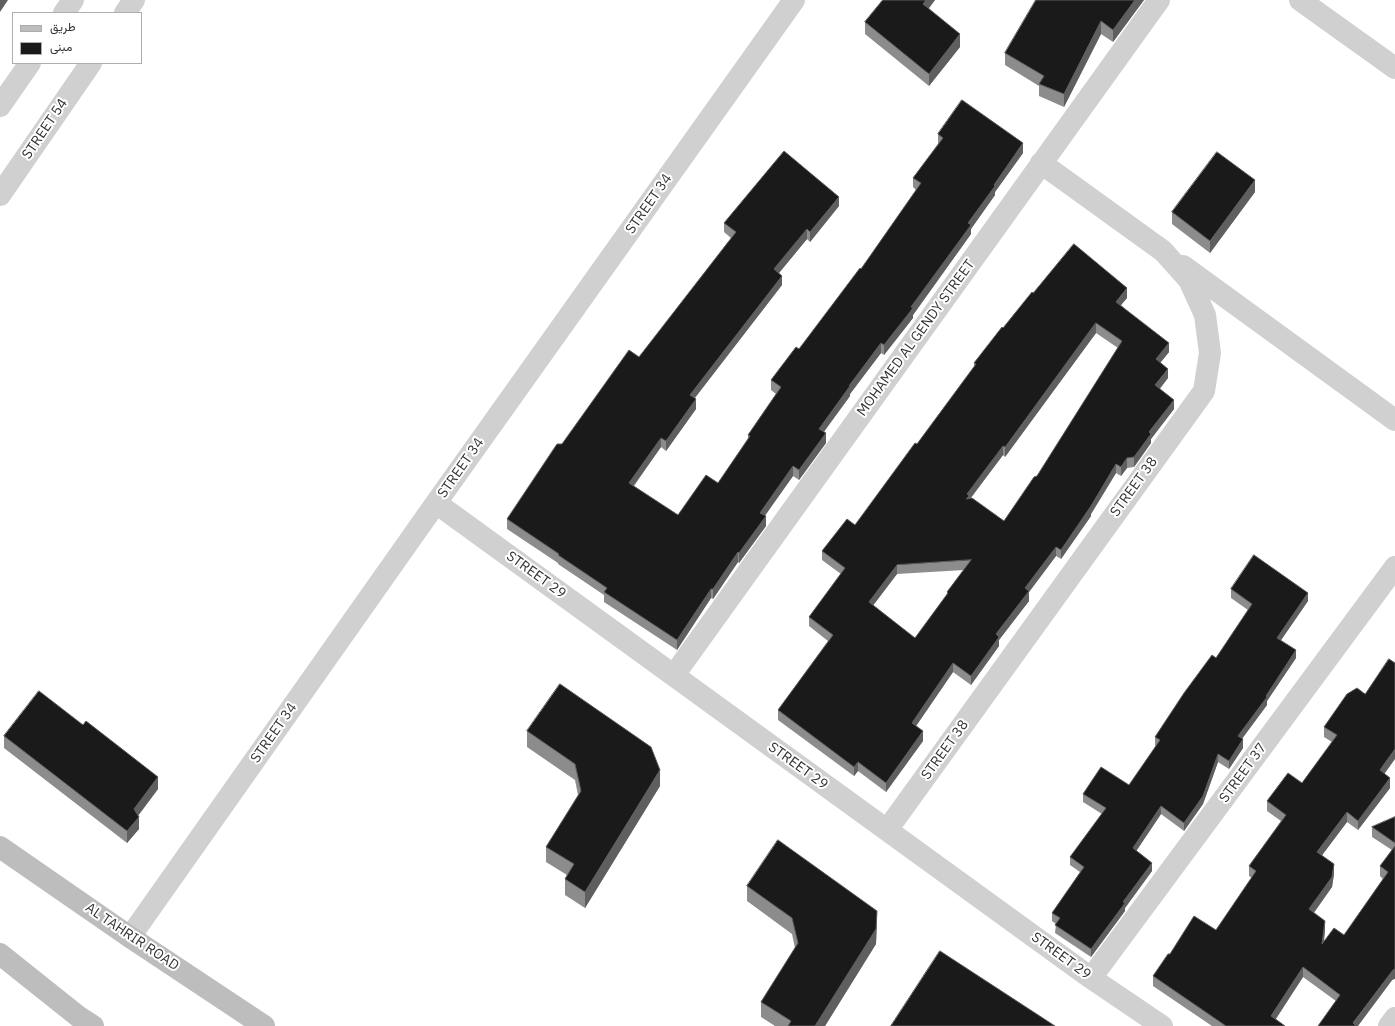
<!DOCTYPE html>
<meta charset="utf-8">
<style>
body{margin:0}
#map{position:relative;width:1395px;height:1026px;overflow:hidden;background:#fff;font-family:"IBM Plex Sans",Vazirmatn,sans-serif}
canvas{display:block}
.legend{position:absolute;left:12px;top:12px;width:130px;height:52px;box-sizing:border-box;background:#fff;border:1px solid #adadad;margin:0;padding:5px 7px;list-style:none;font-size:12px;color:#333}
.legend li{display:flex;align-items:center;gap:8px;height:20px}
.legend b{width:20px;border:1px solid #adadad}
</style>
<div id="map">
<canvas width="1395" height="1026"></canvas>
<ul class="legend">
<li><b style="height:5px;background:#bdbdbd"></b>طريق</li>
<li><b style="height:11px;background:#1a1a1a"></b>مبنى</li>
</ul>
</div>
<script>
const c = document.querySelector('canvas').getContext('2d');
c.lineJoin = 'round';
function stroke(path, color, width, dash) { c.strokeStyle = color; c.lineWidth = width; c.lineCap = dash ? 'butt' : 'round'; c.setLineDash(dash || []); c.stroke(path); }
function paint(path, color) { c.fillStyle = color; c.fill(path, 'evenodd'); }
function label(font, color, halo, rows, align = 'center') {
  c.font = font + ' "IBM Plex Sans",sans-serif'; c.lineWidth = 4; c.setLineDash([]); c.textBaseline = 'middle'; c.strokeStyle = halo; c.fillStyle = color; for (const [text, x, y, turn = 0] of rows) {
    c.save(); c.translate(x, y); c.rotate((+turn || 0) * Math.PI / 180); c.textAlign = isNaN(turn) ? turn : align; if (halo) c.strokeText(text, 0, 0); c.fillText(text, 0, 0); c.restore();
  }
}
stroke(new Path2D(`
 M1300 0 1395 68
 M64 13 73 0
 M125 13 134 0
 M0 106 30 63
 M0 195 91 63
 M1183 266 1395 420
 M436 503 1091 978 1162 1026
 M674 675 1159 0
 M887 830 1204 391 1210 353 1205 315 1189 280 1163 251 1041 163
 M130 937 436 503 794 0
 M1091 978 1395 567
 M1389 1026 1395 1018`), '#d0d0d0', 22);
stroke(new Path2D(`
 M0 847 130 937 264 1026
 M0 954 79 1017 93 1026`), '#bdbdbd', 22);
paint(new Path2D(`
 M883 0H935L929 8 960 47 929 86 865 34V22Z
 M1144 0 1113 42 1101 34 1064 107 1039 96V86L1005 65V53Z
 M938 134 1023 153 995 192V195L971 229V234L913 315V318L884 355 881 353 850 394V396L824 432 826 443 799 480 793 476 765 516 766 526 739 563 738 562 713 599 711 598 677 650 604 602V595L558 564V563L507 529V519L562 444 639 357 731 238 724 232V223L839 206 810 242 807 239 779 273 782 285 695 398 696 409 666 451 661 447 634 486 678 515 718 483 748 440V435L776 394 771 390V380L799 349 861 269 916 190 913 187V178L938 144Z
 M1255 192 1210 253 1172 224V212Z
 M1033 293 1127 298 1121 305 1169 352 1160 363 1168 378 1160 389 1174 409 1151 439V443L1134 467 1127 468 1121 476 1116 473 1091 514V516L1061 559 1056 556 1029 592V601L999 640V646L971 685 953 672 916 726 923 741 886 792 858 771 854 776 778 720V710L828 641 809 626V617L841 574 822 560V551L855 525 917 444 974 367V363ZM1096 333 1118 348 1037 476 1004 521 971 498 1003 455 1005 457ZM964 570 947 592V594L915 638 873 605 897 574Z
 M1231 589 1308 601 1281 640 1296 658 1267 701V705L1242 739 1243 748 1229 769 1218 762 1203 804 1184 831 1161 814 1136 851 1152 871 1125 908V911L1091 957 1055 933 1056 924 1052 921V913L1080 872 1070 865V857L1102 814 1083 802V794L1129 785 1156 746 1155 745V737L1216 658 1248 610 1231 598Z
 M1347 694 1385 774 1390 788 1358 830 1347 822 1322 855 1334 874 1332 887 1314 913 1325 931 1324 942 1344 935 1383 879 1380 876V866L1392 850 1372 837V827L1395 817V979L1336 1001 1303 977 1276 1019 1285 1026H1212L1153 986V976L1170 954 1216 930 1252 878 1249 876V866L1281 821 1267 811V801L1302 783 1332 742 1324 737V727Z
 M527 731 660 786 585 908 565 895V879L567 875 546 862V847L578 795 575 780 527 747Z
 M4 736 158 789 138 816 139 829 127 843 4 748Z
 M747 886 877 926 876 944 825 1026H775L761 1017V1002L795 948 792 934 747 901Z`), '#8c8c8c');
paint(new Path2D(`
 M0 0H8L0 12Z
 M926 0H935L923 16V4Z
 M1135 0H1144L1113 42V30Z
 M1101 21V34L1064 107V94Z
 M960 34V47L929 86V74Z
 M1023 143V153L995 192V195L971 229V234L913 315V318L884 355V345L911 307 994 185Z
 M1255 180V192L1210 253V241Z
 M839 197V206L810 242V232Z
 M807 229V239L774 279V269Z
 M782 276V285L690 404V395Z
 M1127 288V298L1116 311V302Z
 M1096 323V333L1005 457V447Z
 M881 343V353L850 394V396L819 438V429L849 386Z
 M1169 343V352L1156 368V359Z
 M1168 369V378L1155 394V385Z
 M696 399V409L666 451V441Z
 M1174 400V409L1151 439V443L1134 467V457L1149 432Z
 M826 433V443L799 480V470Z
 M661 438V447L629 492V483Z
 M1003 446V455L969 500 967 499V494Z
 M1127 458V468L1121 476V467Z
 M1116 464V473L1091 514V516L1061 559V550L1091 506Z
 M793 466V476L760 522V513Z
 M766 516V526L739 563V553Z
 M1056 547V556L1029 592V601L999 640V646L971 685V676L996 634 1025 588Z
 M738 552V562L713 599V589Z
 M897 565V574L869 611V602Z
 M711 589V598L677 650V640Z
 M1308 593V601L1277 646V638Z
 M1296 650V658L1267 701V705L1238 744V736Z
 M953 663V672L912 732V723Z
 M923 731V741L886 792V783Z
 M1243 739V748L1229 769V761Z
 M1395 749V759L1380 780V770Z
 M1218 754V762L1203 804 1184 831V823Z
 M858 762V771L854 776V767Z
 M660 770V786L585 908V892Z
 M158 777V789L134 821V809Z
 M1390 778V788L1358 830V821Z
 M1161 806V814L1133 856V848Z
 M1347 812V822L1317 862V852Z
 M139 817V829L127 843V831Z
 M1152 863V871L1125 908V911L1091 957V949L1123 902Z
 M1334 864V874L1332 887 1309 919V909Z
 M877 911 876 944 825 1026H815Z
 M1325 921V931L1322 954V944Z
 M1303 967V977L1271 1026V1016Z
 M1395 969V979H1393L1358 1026H1353V1023L1393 970Z`), '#5f5f5f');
const building = new Path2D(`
 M883 0H926L923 4 960 34 929 74 865 22Z
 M1036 0H1135L1113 30 1101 21 1064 94 1039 84 1044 76 1005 53Z
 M962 100 1023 143 994 185 995 186 968 223 971 225 911 307 913 308 884 345 881 343 849 386H850L819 429 826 433 799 470 793 466 760 513 766 516 739 553 738 552 713 589H711L677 640 604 592 607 588 558 555 559 554 507 519 557 444H562L629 350 639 357 736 232 724 223 784 151 839 197 810 232 807 229 774 269 782 276 690 395 696 399 666 441 661 438 629 483 678 515 706 475 718 483 750 436 748 435 781 387 771 380 796 347 799 349 860 268 861 269 921 183 913 178 943 138 938 134Z
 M1217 152 1255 180 1210 241 1172 212Z
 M1074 244 1127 288 1116 302 1169 343 1156 359 1168 369 1155 385 1174 400 1149 432 1151 434 1134 457 1127 458 1121 467 1116 464 1091 506 1061 550 1056 547 1025 588 1029 591 996 634 999 637 971 676 953 663 912 723 923 731 886 783 858 762 854 767 778 710 833 635 809 617 845 568 822 551 847 519 855 525 915 443 917 444 976 364 974 363 1002 327 1003 328 1032 292 1033 293ZM1096 323 1122 341 1037 476 1034 477 1004 521 972 498 966 499 969 496 967 494 1003 446 1005 447ZM971 560 947 592 948 593 915 638 869 602 897 565Z
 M1254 555 1308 593 1277 638 1296 650 1266 696 1267 697 1238 736 1243 739 1229 761 1218 754 1203 796 1184 823 1161 806 1133 848 1152 863 1123 902 1125 903 1091 949 1055 925 1060 918 1052 913 1084 867 1070 857 1106 808 1083 794 1101 767 1129 785 1160 740 1155 737 1184 693 1212 655 1216 658 1252 604 1231 589Z
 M1389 659 1395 663V749L1380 770 1390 778 1358 821 1347 812 1317 852 1334 864 1332 877 1309 909 1325 921 1322 944 1334 928 1344 935 1388 872 1380 866 1395 846V969L1393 970 1353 1023 1356 1026H1318L1340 995 1303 967 1271 1016 1285 1026H1226L1153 976 1168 954H1170L1194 916 1216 930 1256 871 1249 866 1286 815 1267 801 1288 773 1302 783 1337 735 1324 727 1347 694 1357 688 1365 694Z
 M560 684 651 747 660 770 585 892 565 879 574 864 546 847 581 791 575 764 527 731Z
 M39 691 83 725 86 721 158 777 134 809 139 817 127 831 4 736Z
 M1395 817V843L1372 827Z
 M778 840 877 911 876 929 815 1026H788L791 1021 761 1002 798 943 792 918 747 886Z
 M940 951 1055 1026H891Z`);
paint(building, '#1a1a1a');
stroke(building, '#5f5f5f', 1);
label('14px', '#333', '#fff', [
 ["STREET 54",45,129,-56],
 ["STREET 34",649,204,-55],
 ["MOHAMED AL GENDY STREET",916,338,-54],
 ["STREET 34",461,468,-55],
 ["STREET 38",1134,487,-54],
 ["STREET 29",536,575,36],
 ["STREET 34",274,733,-55],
 ["STREET 38",945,750,-54],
 ["STREET 29",798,766,36],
 ["STREET 37",1243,773,-54],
 ["AL TAHRIR ROAD",132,937,34],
 ["STREET 29",1061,956,36]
]);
</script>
